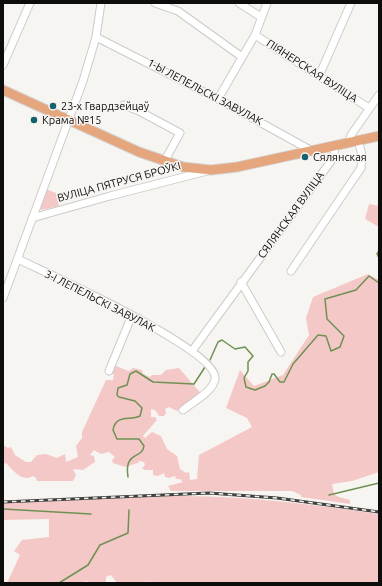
<!DOCTYPE html>
<meta charset="utf-8">
<style>
body{margin:0}
#map{position:relative;width:382px;height:586px;overflow:hidden;background:#f7f5f2;font-family:Ubuntu,sans-serif}
canvas{display:block}
.frame{position:absolute;inset:0;border:4px solid #0d0d0c;pointer-events:none}
</style>
<div id="map">
<canvas width="382" height="586"></canvas>
<div class="frame"></div>
</div>
<script>
const c = document.querySelector('canvas').getContext('2d');
c.lineJoin = 'round';
function paint(path, color) { c.fillStyle = color; c.fill(path, 'evenodd'); }
function stroke(path, color, width, dash) { c.strokeStyle = color; c.lineWidth = width; c.lineCap = dash ? 'butt' : 'round'; c.setLineDash(dash || []); c.stroke(path); }
function label(font, color, halo, rows, align = 'center') {
  c.font = font + ' Ubuntu,sans-serif'; c.lineWidth = 3; c.setLineDash([]); c.textBaseline = 'middle'; c.strokeStyle = halo; c.fillStyle = color; for (const [text, x, y, turn = 0] of rows) {
    c.save(); c.translate(x, y); c.rotate((+turn || 0) * Math.PI / 180); c.textAlign = isNaN(turn) ? turn : align; if (halo) c.strokeText(text, 0, 0); c.fillText(text, 0, 0); c.restore();
  }
}
paint(new Path2D(`
 M46 189 56 193 59 206 41 210 40 206Z
 M369 204 379 206V227L365 219Z
 M368 274 379 280V472L352 481 332 484 334 494 339 497 350 500V504L301 497V495L292 491H171L168 486 183 482 180 479H176L175 476 169 478 165 477 164 473 158 476 153 475V470H145L142 468 145 465 144 462 139 461 138 463 125 467 113 463 112 460 115 457 109 452 101 454 94 450 90 455 94 456 95 462 83 470 73 469 76 475 73 481H37L36 478 33 476C22 483 13 470 6 463L3 464V445L8 448 11 447 15 455 26 462H31L37 455 46 454 57 458 65 454 66 462 78 457 76 446 82 438V432L106 380H113L114 374 111 373 113 365 129 371 133 368 142 370 143 374 150 377 152 375H161L166 370 179 368 204 397 197 405 183 407 177 411 169 407 165 409 166 413 164 416H159L155 410 151 409V417H155L157 420 143 436 145 438 152 432 161 436 167 449 177 456 180 469 186 473 189 472 190 480 197 479 199 455 252 427 247 418 226 408 240 370 254 386 283 375 309 335 306 318 313 297Z
 M171 496C242 495 310 504 379 514V583H164C155 580 128 583 117 583L111 575 106 577V583H89L87 581 81 583H7L20 555 14 551 22 540 49 537V519L3 520V503Z`), '#f4c8c6');
stroke(new Path2D(`
 M379 250 377 254 379 258
 M210 360 218 342 222 340 235 349 245 347 253 356 248 362V371L244 378 246 387 255 390 265 386 269 382 272 374H274L280 382H284L293 364 318 335 326 336 331 351 340 347 344 336 327 319 325 299 356 290 369 276 379 283
 M128 477C124 450 142 460 144 446L139 439H117L113 430C116 414 129 421 140 416L142 408 135 401 119 397 117 395 118 388 127 385 130 374 136 371 153 382 194 384 205 367
 M329 495 379 483
 M3 509 91 514
 M59 583 88 565 100 545 128 533 129 510`), '#6f9154', 1.5);
const minor = new Path2D(`
 M155 3 178 11 242 57
 M239 3 261 17
 M255 35 369 108
 M96 37 218 99 312 151
 M3 65 30 3
 M319 76 351 3
 M218 99 255 35 267 3
 M124 105 139 111 180 133 164 162
 M349 142 351 135 379 95
 M32 218 110 196 207 171
 M18 259C46 273 219 350 215 379 213 392 192 402 183 410
 M291 271 361 168 362 155 358 140
 M241 282 281 352
 M3 298 83 81 96 37 101 3
 M192 351 334 157 335 145
 M109 371 132 315`);
const major = new Path2D(`
 M3 90 139 152 183 167 211 170 237 167 379 136`);
stroke(minor, '#cdcbc9', 9);
stroke(major, '#d3d3d3', 11);
stroke(minor, '#fff', 7);
stroke(major, '#e5a67e', 9);
const rail = new Path2D(`
 M3 502 209 493 277 498 379 512`);
stroke(rail, '#3f3f3d', 3);
stroke(rail, '#f7f5f2', 1.5, [4.5]);
for (const [x, y, r, color] of [
 [53,106,4,"#18606f"],
 [34,120,4,"#18606f"],
 [305,157,4,"#18606f"]
]) { const dot = new Path2D(); dot.arc(x, y, r, 0, 2 * Math.PI); c.fillStyle = color; c.fill(dot); stroke(dot, '#f7f5f2', 1.5); }
label('11px', '#0d0d0c', '#f7f5f2', [
 ["ПІЯНЕРСКАЯ ВУЛІЦА",312,71,33],
 ["1-Ы ЛЕПЕЛЬСКІ ЗАВУЛАК",205,92,28],
 ["ВУЛІЦА ПЯТРУСЯ БРОЎКІ",119,182,-15],
 ["СЯЛЯНСКАЯ ВУЛІЦА",291,215,-54],
 ["3-І ЛЕПЕЛЬСКІ ЗАВУЛАК",100,301,27]
]);
label('11px', '#0d0d0c', '#f7f5f2', [
 ["23-х Гвардзейцаў",61,106],
 ["Крама №15",42,120],
 ["Сялянская",313,157]
], 'left');
</script>
